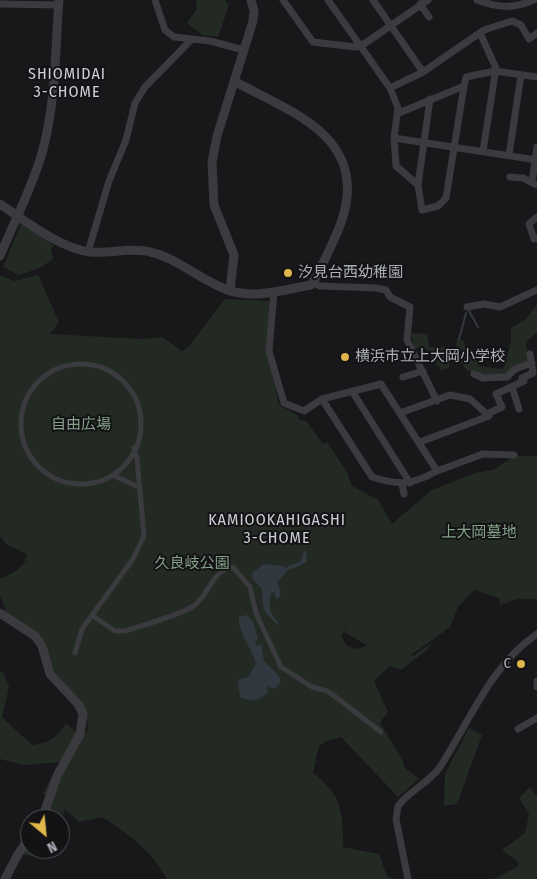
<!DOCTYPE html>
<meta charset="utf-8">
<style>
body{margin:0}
#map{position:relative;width:537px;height:879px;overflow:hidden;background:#18181a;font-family:"Fira Sans Condensed",sans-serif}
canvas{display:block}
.north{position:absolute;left:20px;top:809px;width:50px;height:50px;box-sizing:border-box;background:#131315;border:1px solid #505156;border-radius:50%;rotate:152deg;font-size:14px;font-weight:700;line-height:20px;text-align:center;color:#acafb8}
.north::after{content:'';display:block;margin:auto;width:18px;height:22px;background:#dfb54c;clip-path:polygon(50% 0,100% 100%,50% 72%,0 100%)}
</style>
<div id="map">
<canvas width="537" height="879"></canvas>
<div class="north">N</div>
</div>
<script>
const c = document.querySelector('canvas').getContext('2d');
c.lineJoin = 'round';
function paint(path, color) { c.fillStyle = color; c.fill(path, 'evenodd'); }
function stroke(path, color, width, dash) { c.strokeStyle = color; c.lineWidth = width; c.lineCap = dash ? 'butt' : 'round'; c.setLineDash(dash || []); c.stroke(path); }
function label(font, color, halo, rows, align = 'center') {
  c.font = font + ' "Fira Sans Condensed","Noto Sans JP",sans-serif'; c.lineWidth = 4; c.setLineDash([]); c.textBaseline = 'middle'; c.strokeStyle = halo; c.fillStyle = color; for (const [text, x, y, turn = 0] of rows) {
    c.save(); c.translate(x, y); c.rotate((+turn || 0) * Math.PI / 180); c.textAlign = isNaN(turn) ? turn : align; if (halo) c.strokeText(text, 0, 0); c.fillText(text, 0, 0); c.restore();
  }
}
paint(new Path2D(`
 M196 0H225L229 5 218 37 203 35 187 23 197 9Z
 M21 224 54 245 51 249 53 259 40 268 19 275 3 267Z
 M0 275 14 281 38 275 59 322 50 334 142 339 162 337 182 351 190 345 225 299 270 301V361L279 405 297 415 300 420 306 421 323 444 327 442 347 472 352 486 378 500 392 524 432 490 475 473 493 470 515 456H537V599H517L500 605 499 598 474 590 458 607 450 627 411 655 413 656 431 643 427 650 401 670 390 666 374 681 388 712 380 723 401 757 405 768 419 779 398 797 341 737 327 741 319 746 313 773C343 795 343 814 343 847L379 854 387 876 395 879H167C153 852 128 833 102 817L79 822 65 809 60 821V819H46L52 804 43 793 61 762 24 765 0 759V671L3 672 9 687 2 717 32 745C49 743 57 738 66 723L82 737 88 729 86 711 54 671 44 643 6 611 0 595V579C11 574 26 568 27 554L6 544 0 536ZM347 624 344 632 368 646 355 649 347 646 341 637Z
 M537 305V332L526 342 528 361C504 378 494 379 466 370L459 357 450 362 449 368 441 370 425 348H414L411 333 427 334 429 347 456 348 457 338 464 341 466 350 479 351V366L501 369 504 368 511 341V328L525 320Z
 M469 728 482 735 457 804 444 806 445 774Z
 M530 787 537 796V879H494L518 866 517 861 502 850 525 833 529 814 519 798Z
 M30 843V849H43L36 856 22 855Z`), '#232a24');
paint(new Path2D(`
 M306 551 307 562 287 571 277 583 281 592 279 597 276 599 274 592 271 593C268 605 270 615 279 623L278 625 266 613 263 606 262 589 253 579 252 573 264 564 283 566 287 569 288 566 300 562 304 552Z
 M247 615 253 622 258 639 255 641 257 646 261 644 264 661C272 671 290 679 274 689L268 686 267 693C259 701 251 702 240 697L238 684 240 679 248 677 256 664C253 650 237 631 239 617Z`), '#32383f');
stroke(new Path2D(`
 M468 309 478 327
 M459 339 466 313`), '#32383f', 2);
stroke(new Path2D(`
 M21 424a60 60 0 1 1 120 0a60 60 0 1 1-120 0Z
 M113 475 140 488
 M93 616 115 631H125C143 625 177 616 192 607 208 598 212 569 233 567L250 587 256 613 281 667 312 687 327 691 337 698 381 732
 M75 653 82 629 133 559 144 536 137 458 134 448`), '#3a3a3f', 5);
stroke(new Path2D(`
 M155 0 165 30 174 37 210 41 244 50
 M283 0 313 42 355 47 361 46 428 0
 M328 0 390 88 398 108 394 138 396 166 418 185
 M373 0 423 72
 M477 0C498 8 513 9 534 0
 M0 4 58 5
 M420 4 429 17
 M480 33 496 68 483 151
 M390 88 423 72 484 30 512 21 521 25 529 39 537 33
 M430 99 418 185 422 210 438 206 446 198 464 86
 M399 113 464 86 466 77 495 71 537 77
 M394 138 537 160
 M509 155 521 75
 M510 177 523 178 537 185
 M532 182 537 147
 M537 217 529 224 534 239 537 238
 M88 252 109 181 126 140 135 103 145 87 191 40
 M314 283 320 286 376 288 386 290 390 297 410 307 407 340 437 401
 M274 292 269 351 284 403 304 411 322 399 381 384 437 471C411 485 401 486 372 477L322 399
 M467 307 484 304 500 307 537 290
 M474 374 483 378 507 377 515 369 532 363
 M403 377 423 371
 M512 387 519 409
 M352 391 410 483
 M400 413 450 395 470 399 489 416 420 442
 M487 414 502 407 496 394 524 381 522 378 533 373 530 354
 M437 471 483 454 514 455
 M402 484 404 494
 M537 681V687
 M518 729 537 718
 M408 879 396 819 398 806C409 791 430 782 440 767 470 721 490 666 537 634`), '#3a3a3f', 7);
stroke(new Path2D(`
 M0 204C24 220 61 249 90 252 110 254 130 247 150 252 177 258 199 279 225 289 253 300 282 290 311 285L317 276C327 253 342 228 346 204 359 132 284 109 234 81
 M0 256C14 222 32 188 42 153 56 103 55 51 59 0
 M230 291 234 255 214 205 212 162 217 136 253 21 254 11 251 0
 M0 613 35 636 42 646 50 674 78 704 83 714 80 734 57 776 42 819
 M5 879 17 856 30 836`), '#3a3a3f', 9);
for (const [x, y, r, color] of [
 [288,273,5,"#dfb54c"],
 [345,357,5,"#dfb54c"],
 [521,664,5,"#dfb54c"]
]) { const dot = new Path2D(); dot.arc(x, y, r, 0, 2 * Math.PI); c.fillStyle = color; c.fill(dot); stroke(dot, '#131315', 2); }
label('15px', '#acafb8', '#131315', [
 ["汐見台西幼稚園",298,273],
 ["横浜市立上大岡小学校",355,357],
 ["C",511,664,"right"]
], 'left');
label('15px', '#85a189', '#131315', [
 ["自由広場",81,425],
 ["上大岡墓地",479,533],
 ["久良岐公園",192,564]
]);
c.letterSpacing = '1px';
label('16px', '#cdced5', '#131315', [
 ["SHIOMIDAI",67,75],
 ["3-CHOME",67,93],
 ["KAMIOOKAHIGASHI",277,521],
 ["3-CHOME",277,539]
]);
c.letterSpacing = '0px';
</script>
